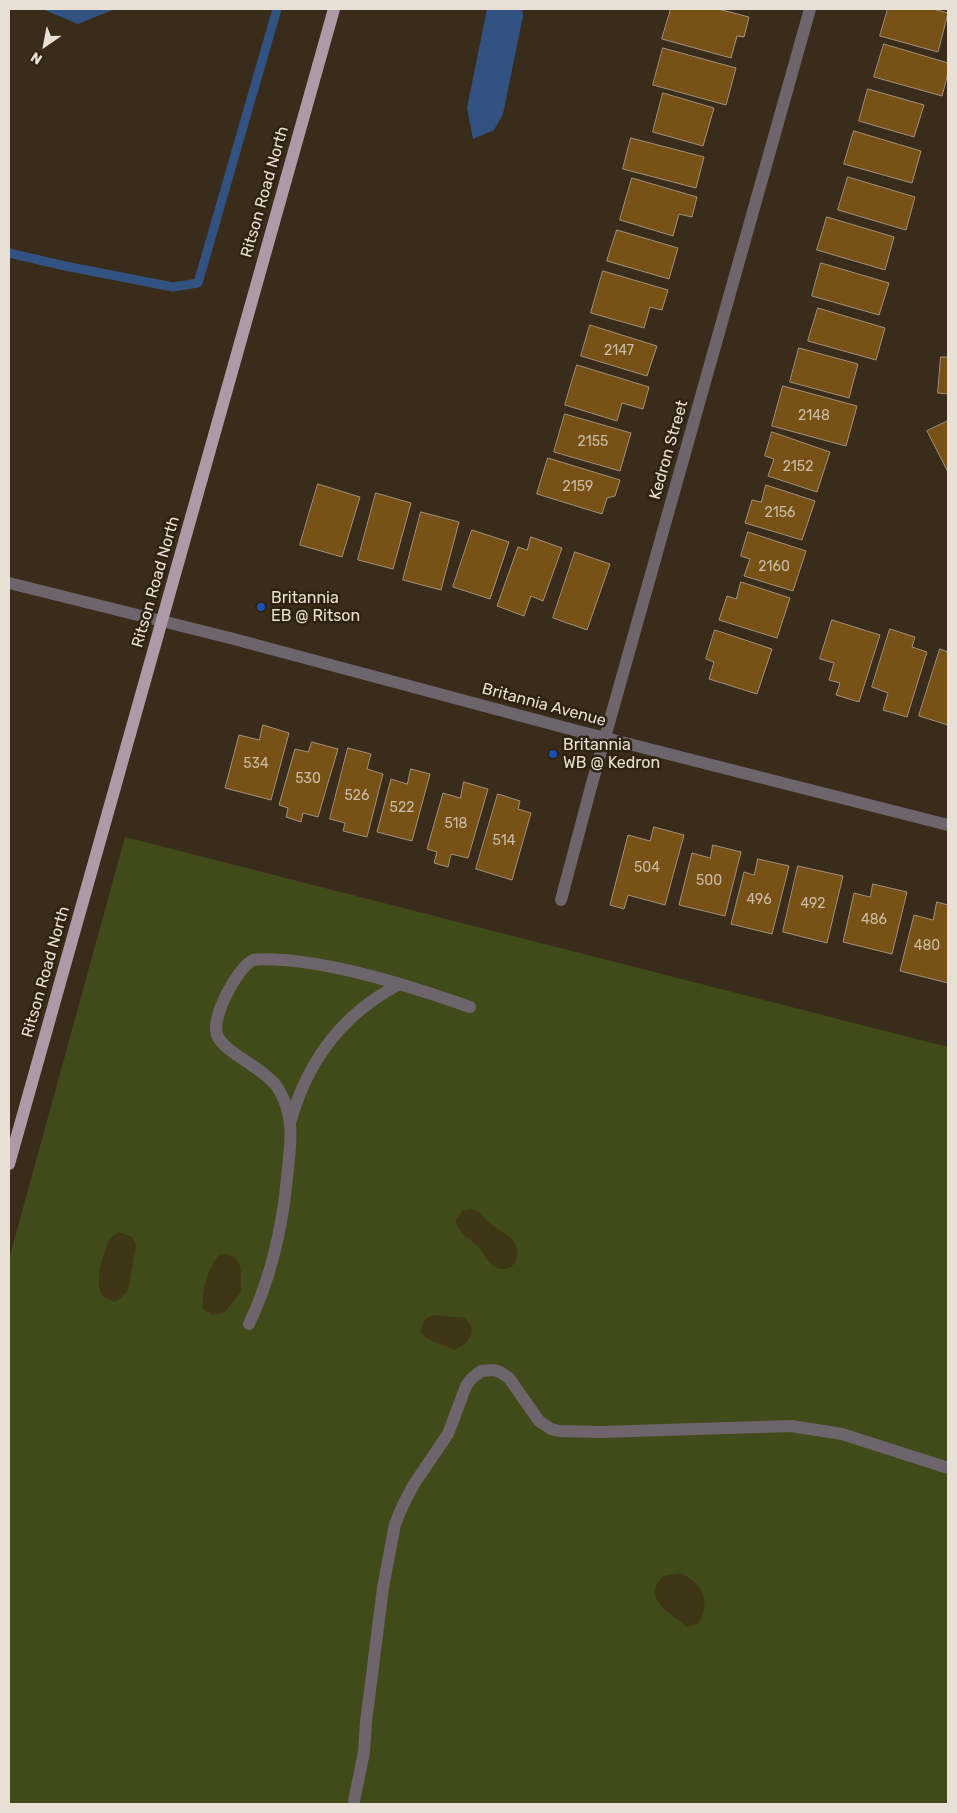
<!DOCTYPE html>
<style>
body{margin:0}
#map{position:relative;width:957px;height:1813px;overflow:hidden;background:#392c1a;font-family:Rubik,sans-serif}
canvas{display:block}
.frame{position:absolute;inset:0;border:10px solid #e8e0d5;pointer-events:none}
.north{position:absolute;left:20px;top:20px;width:50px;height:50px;-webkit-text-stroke:4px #2f2211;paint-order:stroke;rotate:213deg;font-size:14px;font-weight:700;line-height:20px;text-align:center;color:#e8e0d5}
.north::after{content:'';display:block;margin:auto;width:18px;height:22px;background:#e8e0d5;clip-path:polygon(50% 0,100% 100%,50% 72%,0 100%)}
</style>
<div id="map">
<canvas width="957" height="1813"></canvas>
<div class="frame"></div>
<div class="north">N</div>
</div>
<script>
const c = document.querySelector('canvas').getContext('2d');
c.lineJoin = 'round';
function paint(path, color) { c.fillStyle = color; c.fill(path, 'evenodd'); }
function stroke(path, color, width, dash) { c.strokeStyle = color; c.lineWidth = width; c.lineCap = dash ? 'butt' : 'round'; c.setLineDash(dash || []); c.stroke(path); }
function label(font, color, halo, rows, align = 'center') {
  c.font = font + ' Rubik,sans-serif'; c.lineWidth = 5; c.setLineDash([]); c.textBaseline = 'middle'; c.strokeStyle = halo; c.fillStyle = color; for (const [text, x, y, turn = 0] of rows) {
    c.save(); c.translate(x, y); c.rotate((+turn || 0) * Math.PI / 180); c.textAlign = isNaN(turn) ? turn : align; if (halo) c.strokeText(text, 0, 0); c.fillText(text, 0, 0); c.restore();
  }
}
paint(new Path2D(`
 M125 837 948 1047V1804H9V1259Z`), '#414b19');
paint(new Path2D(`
 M470 1209C480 1211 483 1218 491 1224 499 1231 510 1234 515 1244 524 1260 508 1277 492 1265 486 1260 483 1252 478 1246 469 1238 457 1233 456 1221L462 1211Z
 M119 1232 132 1237 136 1245 128 1291 121 1298 114 1302C110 1300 106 1299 103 1296 93 1285 103 1252 110 1239 112 1236 116 1234 119 1232Z
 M220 1254C245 1253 241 1274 241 1292L224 1313 213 1315 203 1309C202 1291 207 1267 220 1254Z
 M435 1315 465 1318 471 1325C474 1337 465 1346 454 1350L428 1339 421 1333C421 1322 424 1318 435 1315Z
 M681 1573C704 1586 711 1600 698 1624L687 1627C677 1618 648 1603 656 1585 657 1582 661 1579 663 1576Z`), '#3e3615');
paint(new Path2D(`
 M42 9H115L78 24Z
 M487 9H522L523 16 503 114 494 130 473 139 467 108Z`), '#325282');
stroke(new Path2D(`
 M9 253 65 266 173 287 198 283 277 9`), '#325282', 9);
const building = new Path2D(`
 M671 9H718L749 17 744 37 737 36 731 58 662 39Z
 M888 9H933L948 13 938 52 880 36Z
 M884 44 948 63V73L942 96 874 77Z
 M663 48 736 68 726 105 653 85Z
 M868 89 924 105 914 137 859 121Z
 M663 93 714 108 703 146 653 132Z
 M854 131 921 151 912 183 844 164Z
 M631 138 704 157 696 188 623 169Z
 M848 177 915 197 906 230 838 210Z
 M632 178 697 197 692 217 679 214 673 236 620 220Z
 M827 217 894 237 885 270 817 250Z
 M617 230 678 248 669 279 607 261Z
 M821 263 889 283 879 315 812 296Z
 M603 271 668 290 662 310 650 307 644 328 591 313Z
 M818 308 885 328 876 360 808 341Z
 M590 325 657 346 647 376 581 356Z
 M799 348 858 364 849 398 790 382Z
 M941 357H948V394L938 393Z
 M577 365 649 387 643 409 622 403 617 421 565 405Z
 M783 386 857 406 846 446 772 426Z
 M565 414 631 433 620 471 554 452Z
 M948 421V472L927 431Z
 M772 432 830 452 817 492 768 476 774 459 765 456Z
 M548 458 620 480 615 496 607 498 602 514 537 494Z
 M318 484 360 497 342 557 300 545Z
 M766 485 815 501 802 540 745 523 752 500 761 502Z
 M376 493 411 503 393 569 358 560Z
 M421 512 459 522 441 590 403 580Z
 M472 530 509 542 490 599 453 587Z
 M748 532 806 551 793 591 744 576 750 559 741 556Z
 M531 537 562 548 543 601 531 596 524 616 497 606 518 547 527 550Z
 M575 552 610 564 587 630 553 618Z
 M741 582 790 598 777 638 719 620 727 596 736 599Z
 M832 620 880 635 859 702 836 695 840 683 829 680 834 663 820 659Z
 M890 629 915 637 912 647 927 652 907 717 883 710 888 693 872 687Z
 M715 630 772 649 757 694 709 679 714 662 706 659Z
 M940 649 948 652V725L919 716Z
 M263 725 289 733 271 800 225 788 239 735 259 740Z
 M312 742 338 749 318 817 303 813 301 822 286 817 288 808 279 805 295 749 308 752Z
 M348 748 371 754 367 769 383 774 367 837 343 831 345 823 330 819Z
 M411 769 430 774 412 841 377 832 391 779 407 784Z
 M464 782 488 789 468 858 451 854 448 867 434 863 437 852 427 849 443 793 460 798Z
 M498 794 520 801 518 809 531 813 512 880 476 869Z
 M654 827 684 835 665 905 628 895 624 909 610 905 628 835 650 841Z
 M713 845 741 852 725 916 679 905 692 853 710 858Z
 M758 859 789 866 772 934 731 924 744 872 754 875Z
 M798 866 843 876 827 943 783 932Z
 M873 884 907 892 892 954 843 942 854 893 870 897Z
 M937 902 948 905V983L900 971 914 915 933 920Z`);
paint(building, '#785116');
stroke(building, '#a1917d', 1);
stroke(new Path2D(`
 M9 583 230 638 574 730 948 825
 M561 900 591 787 810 9
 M291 1120C308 1060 343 1014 398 985
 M249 1324C271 1278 282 1230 287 1178 290 1148 296 1118 279 1090 267 1069 224 1053 217 1035 211 1017 237 968 253 960 263 958 274 960 284 960 344 965 413 987 470 1007
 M354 1801 364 1752 366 1722 383 1588 395 1524 403 1505 414 1484 448 1434 466 1386 471 1379 481 1371 494 1370 500 1372 509 1378 539 1421 551 1429 559 1431 601 1432 791 1426 842 1434 948 1468`), '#6e646b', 12);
stroke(new Path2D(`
 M9 1164 334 9`), '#ad99a7', 12);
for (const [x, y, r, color] of [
 [261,607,5,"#1a4fb4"],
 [553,754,5,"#1a4fb4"]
]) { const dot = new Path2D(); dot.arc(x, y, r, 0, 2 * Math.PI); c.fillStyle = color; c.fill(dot); stroke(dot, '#2f2211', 2); }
label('14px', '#ccbca5', null, [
 ["2147",619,351],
 ["2148",814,416],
 ["2155",593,442],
 ["2152",798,467],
 ["2159",578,487],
 ["2156",780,513],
 ["2160",774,567],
 ["534",256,764],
 ["530",308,779],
 ["526",357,796],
 ["522",402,808],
 ["518",456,824],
 ["514",504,841],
 ["504",647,868],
 ["500",709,881],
 ["496",759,900],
 ["492",813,904],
 ["486",874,920],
 ["480",927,946]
]);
label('16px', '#e8e0d5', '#2f2211', [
 ["Ritson Road North",265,192,-74],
 ["Kedron Street",669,450,-74],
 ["Ritson Road North",156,582,-74],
 ["Britannia Avenue",544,705,15],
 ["Ritson Road North",46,972,-74]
]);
label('16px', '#e8e0d5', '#2f2211', [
 ["Britannia",271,598],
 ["EB @ Ritson",271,616],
 ["Britannia",563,745],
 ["WB @ Kedron",563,763]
], 'left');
</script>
